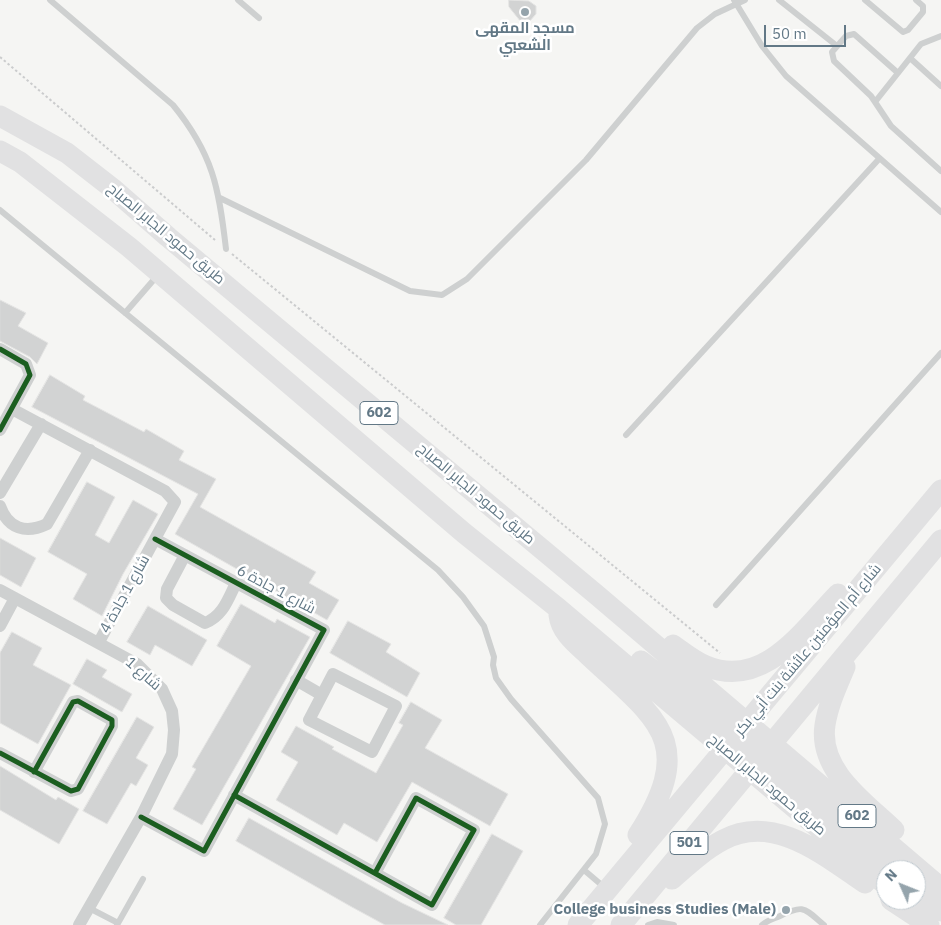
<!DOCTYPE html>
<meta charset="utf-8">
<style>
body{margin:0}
#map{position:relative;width:941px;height:925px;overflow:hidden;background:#f5f5f3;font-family:"IBM Plex Sans",sans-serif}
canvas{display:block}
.north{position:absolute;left:876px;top:860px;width:50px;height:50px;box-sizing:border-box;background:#fff;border:1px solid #c0c9cf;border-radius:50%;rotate:314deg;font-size:14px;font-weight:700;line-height:20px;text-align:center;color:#627886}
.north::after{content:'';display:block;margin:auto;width:18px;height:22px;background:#95a4ac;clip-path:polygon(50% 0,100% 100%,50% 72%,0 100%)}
.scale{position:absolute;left:764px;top:25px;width:82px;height:22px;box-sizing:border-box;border:2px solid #627886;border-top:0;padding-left:6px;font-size:15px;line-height:18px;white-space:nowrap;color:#627886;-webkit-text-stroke:4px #fff;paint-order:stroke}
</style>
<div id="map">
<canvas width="941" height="925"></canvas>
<div class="north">N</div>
<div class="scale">50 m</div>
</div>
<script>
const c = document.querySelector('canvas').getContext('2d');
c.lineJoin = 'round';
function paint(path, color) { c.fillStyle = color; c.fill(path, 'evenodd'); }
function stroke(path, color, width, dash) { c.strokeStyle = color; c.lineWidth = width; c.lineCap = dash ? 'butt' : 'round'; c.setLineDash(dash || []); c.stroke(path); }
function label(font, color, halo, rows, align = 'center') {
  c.font = font + ' "IBM Plex Sans",Cairo,sans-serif'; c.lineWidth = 5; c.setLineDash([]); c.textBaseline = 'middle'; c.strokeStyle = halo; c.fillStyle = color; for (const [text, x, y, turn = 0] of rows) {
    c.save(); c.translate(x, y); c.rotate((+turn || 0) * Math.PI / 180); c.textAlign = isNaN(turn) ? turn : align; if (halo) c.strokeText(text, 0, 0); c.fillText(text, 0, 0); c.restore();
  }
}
const building = new Path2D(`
 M509 0 529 1 536 6V14L529 22H521L509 7Z
 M0 300 26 313 18 326 48 343 37 364 30 357 0 341Z
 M50 375 85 396 83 400 144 432 146 429 184 451 179 460 216 479 200 507 316 572 309 583 339 600 327 620 175 534 198 494 32 407Z
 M87 482 115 497 95 535 109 543 133 500 158 514 123 574 102 616 73 599 87 574 48 552Z
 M0 538 36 558 21 587 0 575Z
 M241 604 275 623 277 619 310 637 202 825 173 809 196 769 192 767 251 666 217 646Z
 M148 606 207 640 192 666 155 645 150 655 127 642Z
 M348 621 391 644 386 652 420 673 407 697 330 653Z
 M12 632 42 648 33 665 71 685 38 744 0 723V653Z
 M87 659 107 670 102 677 132 694 122 712 73 684Z
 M411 702 442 720 425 748 508 794 490 826 412 782 377 842 344 823 337 835 276 800 298 762 281 752 296 726 334 747 332 749 376 773 403 725 399 723Z
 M137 717 154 727 136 758 148 765 136 786 131 783 107 824 83 811Z
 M0 766 56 800 58 797 79 809 59 844 0 810Z
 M249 818 402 903 448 925H385L350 906 236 841Z
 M492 834 523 851 481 925H456L444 918Z`);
paint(building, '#d2d3d3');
stroke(building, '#e4e4e3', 1);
stroke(new Path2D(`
 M0 57 215 240
 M232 254 720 653`), '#cbcccd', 2, [2.5, 2.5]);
stroke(new Path2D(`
 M50 0 173 105C213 154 219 188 226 249
 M238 0 259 18
 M734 0 762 46 786 76 941 212
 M779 0 837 46
 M865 0 903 32 908 30 923 12V6L916 0
 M910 58 941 86
 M898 73 854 34 846 36 832 52 834 61 871 96 891 126 941 171
 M875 102 921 44 941 36
 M220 198 410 291 442 295 467 279 586 160 697 28 715 14 745 0
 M0 210 438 570 463 597 484 626 494 657 493 665 496 678 511 699 598 798 605 824 596 854 540 925
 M125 313 157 276
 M626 435 879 159
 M716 605 941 353
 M584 870 604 887
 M89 908 118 923
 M117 925 143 879
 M648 925 657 922 674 925
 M762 925C768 920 773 919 780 916 804 904 804 908 824 925`), '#ced0d0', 6);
stroke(new Path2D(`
 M0 349 26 364 30 375 0 430
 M12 409 165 491 175 502 99 642
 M0 493 41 424
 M0 506C8 529 26 534 47 524L90 450
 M185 555 167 589 166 598 173 605 205 623C223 616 228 599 236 583
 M0 590 137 664 162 689 172 711 174 730 172 754 141 817 79 925
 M0 626 15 598
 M333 674 396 706 372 752 309 720Z
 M296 680 322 695
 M0 753 71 791 78 789 112 726V720L78 701 73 702 34 772
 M234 795 432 905 474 830 416 798 375 873
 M141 817 204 851 324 630 155 539`), '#ced0d0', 12);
stroke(new Path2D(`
 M0 116 67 153 112 188 168 237 598 596 941 888
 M0 151 20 162 129 247 464 533 559 609 886 885
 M559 615C561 632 575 643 587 654 656 719 699 740 638 835
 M673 645C683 652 694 661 706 666 764 690 803 630 838 594
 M641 661 747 742
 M845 667C837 686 828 705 825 725 818 771 866 803 894 830
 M748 751 760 758 892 870
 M672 879C688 865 704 850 723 840 774 812 826 857 865 883
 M916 890 941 911
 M891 900 929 925
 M578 925 941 490
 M621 925 941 540`), '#e1e1e2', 21);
stroke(new Path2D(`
 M0 349 26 364 30 375 0 430
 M0 753 71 791 78 789 112 726V720L78 701 73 702 34 772
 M234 795 432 905 474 830 416 798 375 873
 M141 817 204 851 324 630 155 539`), '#1b5e20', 5);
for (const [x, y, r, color] of [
 [525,12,5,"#95a4ac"],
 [786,910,5,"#95a4ac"]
]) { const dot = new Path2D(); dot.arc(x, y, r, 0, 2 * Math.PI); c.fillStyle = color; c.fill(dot); stroke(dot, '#fff', 2); }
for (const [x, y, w] of [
 [379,413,38],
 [857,816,38],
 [689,843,38]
]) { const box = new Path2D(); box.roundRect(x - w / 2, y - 11.5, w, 23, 4); c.fillStyle = '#fff'; c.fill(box); stroke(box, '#627886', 1); }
label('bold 14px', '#627886', null, [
 ["602",379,413],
 ["602",857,816],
 ["501",689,843]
]);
label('bold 15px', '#627886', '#fff', [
 ["مسجد المقهى",525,29],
 ["الشعبي",525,46],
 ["College business Studies (Male)",776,910,"right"]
]);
label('15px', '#627886', '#fff', [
 ["طريق حمود الجابر الصباح",166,234,40],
 ["طريق حمود الجابر الصباح",476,494,40],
 ["شارع 1 جادة 6",276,590,28],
 ["شارع 1 جادة 4",125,594,-61],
 ["شارع أم المؤمنين عائشة بنت أبي بكر",808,650,-50],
 ["شارع 1",143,674,41],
 ["طريق حمود الجابر الصباح",767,785,40]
]);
</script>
